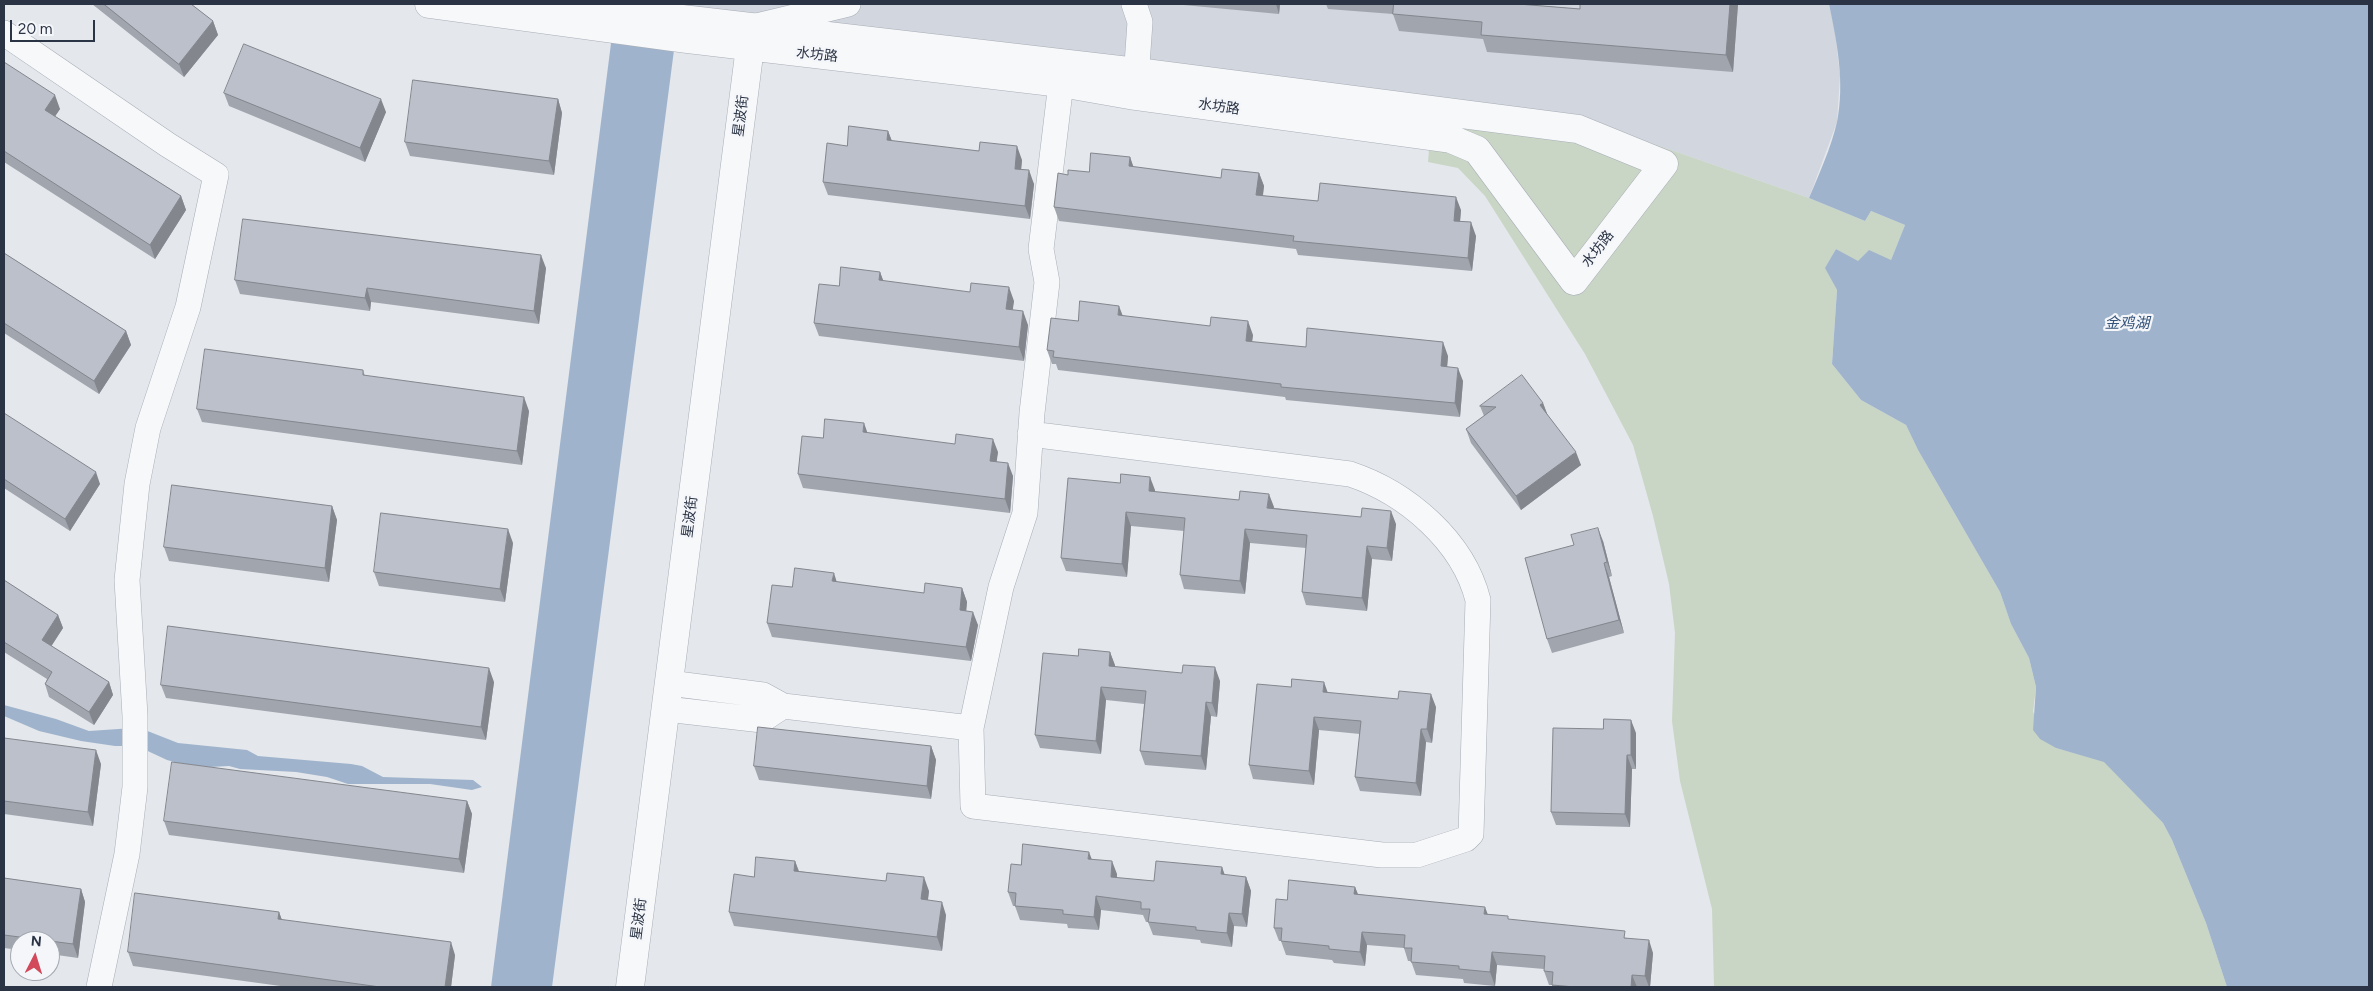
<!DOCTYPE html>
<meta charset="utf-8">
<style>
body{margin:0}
#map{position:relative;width:2373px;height:991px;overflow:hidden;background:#e4e7ec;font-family:Figtree,sans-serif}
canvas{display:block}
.frame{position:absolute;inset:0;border:5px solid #2b3445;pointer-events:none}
.north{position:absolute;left:10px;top:931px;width:50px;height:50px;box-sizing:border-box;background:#f4f6f9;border:1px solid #a4a8b1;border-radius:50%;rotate:5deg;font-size:14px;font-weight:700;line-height:20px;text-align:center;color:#2b3445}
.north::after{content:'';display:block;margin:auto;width:18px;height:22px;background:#d1495b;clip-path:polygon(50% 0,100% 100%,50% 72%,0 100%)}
.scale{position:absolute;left:10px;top:20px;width:85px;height:22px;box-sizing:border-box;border:2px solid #2b3445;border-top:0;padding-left:6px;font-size:15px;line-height:18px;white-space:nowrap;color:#2b3445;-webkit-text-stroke:4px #f4f6f9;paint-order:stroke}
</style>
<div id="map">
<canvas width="2373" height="991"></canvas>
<div class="frame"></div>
<div class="north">N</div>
<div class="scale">20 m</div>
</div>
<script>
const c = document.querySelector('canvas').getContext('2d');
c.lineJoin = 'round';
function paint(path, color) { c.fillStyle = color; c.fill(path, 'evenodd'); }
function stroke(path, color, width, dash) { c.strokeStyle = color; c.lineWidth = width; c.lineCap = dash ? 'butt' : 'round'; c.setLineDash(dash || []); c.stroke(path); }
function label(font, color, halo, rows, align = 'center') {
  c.font = font + ' Figtree,"Noto Sans SC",sans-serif'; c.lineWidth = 4.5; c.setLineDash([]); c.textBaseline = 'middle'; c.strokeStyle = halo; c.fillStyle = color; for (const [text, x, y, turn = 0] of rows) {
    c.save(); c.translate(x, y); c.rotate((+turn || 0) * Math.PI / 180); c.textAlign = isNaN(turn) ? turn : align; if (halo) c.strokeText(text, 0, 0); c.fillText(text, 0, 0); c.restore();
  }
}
paint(new Path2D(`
 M667 4H1829L1835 31 1840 76 1837 122 1809 198 1622 133Z`), '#d2d6de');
paint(new Path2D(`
 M1433 99 1622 133 1809 198 1865 221 1871 211 1905 225 1891 260 1858 262 1836 249 1826 268 1837 290 1832 364 1861 400 1906 425 1918 450 2000 592 2011 624 2029 658 2036 687 2033 712 2056 748 2104 761 2163 823 2172 840 2206 923 2227 987H1714L1712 909 1680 781 1672 721 1675 633 1669 584 1653 516 1633 445 1585 354 1485 196 1458 168 1428 162Z`), '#c9d6c5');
paint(new Path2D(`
 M616 4H680L552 987H491Z
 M1829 4H2369V987H2227L2206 923 2172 840 2163 823 2104 762 2056 748 2040 739 2033 730 2036 687 2029 658 2011 624 2000 592 1918 450 1906 425 1861 400 1832 364 1837 290 1825 268 1836 249 1858 261 1869 250 1891 260 1905 225 1871 211 1865 221 1809 198C1819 174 1831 148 1837 122 1845 83 1837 42 1829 4Z
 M4 705 56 719 89 731 133 728 145 730 178 743 247 750 258 756 351 764 362 766 383 777 473 780 482 787 472 790 430 784H348L327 777 296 772 240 769 229 766 210 767 178 763 167 760 137 746H115L81 741 39 731 4 716Z`), '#9fb4cc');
const minor = new Path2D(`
 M1134 4 1140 22 1135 93
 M757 26 848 4
 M4 33 168 145 216 175 188 307 148 428 137 484 127 580 135 716V787L127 854 99 987
 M783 706 971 728 1001 587 1025 513 1032 413 1047 282 1041 249 1061 83
 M666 709 762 720 783 706 763 695 669 683
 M971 728 973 806 1382 855H1417L1466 839 1471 834 1478 600C1463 541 1407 493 1350 474L1030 434`);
const tertiary = new Path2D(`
 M429 4 686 39 1061 83 1135 96 1451 139 1477 150 1574 281 1664 164 1578 129 1137 72 554 4
 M630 987 750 47`);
stroke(minor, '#a9aeb7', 26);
stroke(tertiary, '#a9aeb7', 29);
stroke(minor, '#f7f8fa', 25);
stroke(tertiary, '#f7f8fa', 28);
paint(new Path2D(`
 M92 4H191L213 21 218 35 184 77Z
 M1173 4H1280L1279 14Z
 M1326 4H1521L1580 9 1738 4 1733 72 1487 52 1483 39 1399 31 1393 14 1328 9Z
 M4 62 60 109 55 116 181 196 186 210 155 259 4 162Z
 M224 93 386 112 365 162 229 106Z
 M558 99 562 113 554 175 410 156 405 142Z
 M888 131 892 141 1022 160 1021 169 1034 184 1030 219 828 195 823 182 847 146Z
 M1130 157 1133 167 1221 178 1259 173 1264 186 1263 196 1318 201 1461 210 1460 221 1476 236 1472 271 1298 255 1296 249 1059 221 1054 207 1068 175 1089 172Z
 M4 253 126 331 131 345 99 394 4 333Z
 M546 268 539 324 371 302 370 311 240 294 235 280Z
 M880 272 883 281 1014 301 1012 310 1028 325 1024 361 819 336 814 323 839 286Z
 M1123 316 1253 335 1252 342 1306 347 1448 356 1447 367 1463 381 1460 417 1286 400 1285 397 1058 370 1056 364H1052L1047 350 1078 321Z
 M363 370 365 376 529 411 522 465 202 422 197 409Z
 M1543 403 1547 414 1581 465 1521 510 1471 443 1466 429 1484 416 1480 406Z
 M4 413 100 484 70 531 4 488Z
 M867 433 998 452 996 462 1013 476 1010 513 803 488 798 474 823 438Z
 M1155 490V492L1396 524 1392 561 1372 559 1367 611 1306 605 1302 592 1306 548 1250 543 1245 594 1184 589 1180 575 1184 531 1131 526 1127 577 1066 571 1061 558Z
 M332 506 337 520 329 582 169 561 164 547Z
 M1603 541 1612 576 1609 577 1624 633 1552 653 1547 639Z
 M513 543 505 602 379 586 374 572Z
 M4 580 58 615 63 628 51 646 109 682 113 695 94 725 49 697 45 684 47 679 4 652Z
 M837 582 924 593 962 588 967 602 966 611 978 625 971 661 772 637 767 623Z
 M1110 652 1115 667 1220 681 1217 717 1211 716 1206 770 1145 765 1140 751 1144 704 1106 700 1101 754 1040 748 1035 735 1078 656Z
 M494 682 486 740 166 698 161 685Z
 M1328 693 1436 707 1432 743 1426 742 1421 796 1360 791 1355 777 1360 734 1319 730 1314 785 1253 779 1249 765Z
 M1636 733V769H1632L1630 827 1556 825 1551 812Z
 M4 738 101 764 93 826 4 814Z
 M931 746 936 760 931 799 759 780 754 766Z
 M467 801 472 814 464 873 169 835 164 821Z
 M1091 859 1117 874V878L1154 881 1222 867 1224 875 1246 877 1251 891 1247 927 1234 926 1232 947 1201 943 1200 940 1153 935 1148 922H1146L1143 915 1101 910 1099 930 1068 928 1067 924 1020 920 1015 906H1013L1008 892 1021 865Z
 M795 861 799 871 929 891 928 900 946 915 942 951 734 926 729 912 754 877Z
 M4 878 81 889 85 902 78 958 50 954V941H20V950L4 948Z
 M1355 887 1358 894 1487 914 1509 920 1627 938 1653 953 1650 987H1552V985H1549L1544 971V969L1497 965 1495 986 1464 983 1463 979 1416 975 1411 961H1408L1404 948 1367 945 1365 966 1334 963 1332 960 1286 955 1281 941H1279L1274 928Z
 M279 912 282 920 455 955 451 987H288L133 966 128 952Z`), '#a1a5ae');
paint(new Path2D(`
 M1276 4H1280L1279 14Z
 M1730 4H1738L1733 72 1726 55Z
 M213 21 218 35 184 77 179 64Z
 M55 95 60 109 50 124 45 110Z
 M381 99 386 112 365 162 360 148Z
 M558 99 562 113 554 175 549 161Z
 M888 131 893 144 887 140Z
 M1017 146 1022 160 1020 182 1015 169Z
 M1130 157 1135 171 1129 166Z
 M1029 170 1034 184 1030 219 1025 206Z
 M1259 173 1264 186 1261 208 1256 195Z
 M181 196 186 210 155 259 150 245Z
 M1456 197 1461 210 1459 234 1454 221Z
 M1471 222 1476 236 1472 271 1468 258Z
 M541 255 546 268 539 324 534 311Z
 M880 272 885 285 879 280Z
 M1009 287 1014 301 1011 323 1006 309Z
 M367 288 371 302 370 311 365 298Z
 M1119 306 1124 319 1118 315Z
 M1023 311 1028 325 1024 361 1019 347Z
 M1248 321 1253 335 1250 355 1246 341Z
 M126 331 131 345 99 394 94 381Z
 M1443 342 1448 356 1446 380 1441 366Z
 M1458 368 1463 381 1460 417 1455 403Z
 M524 397 529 411 522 465 517 451Z
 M1543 403 1548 416 1540 405Z
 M864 423 869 437 863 432Z
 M993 439 998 452 995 474 990 461Z
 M1576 452 1581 465 1521 510 1516 496Z
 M1008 463 1013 476 1010 513 1005 499Z
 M96 472 100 484 70 531 65 519Z
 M1150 477 1155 490 1154 505 1149 491Z
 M1269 494 1274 507 1272 521 1267 508Z
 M332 506 337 520 329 582 325 568Z
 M1391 511 1396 524 1392 561 1387 548Z
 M1126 512 1131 526 1127 577 1122 564Z
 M1598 528 1603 541 1612 576 1607 562Z
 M508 529 513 543 505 602 500 589Z
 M1245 529 1250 543 1245 594 1240 581Z
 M1367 546 1372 559 1367 611 1362 598Z
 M1604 563 1609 577 1624 633 1619 620Z
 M834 573 838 586 832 581Z
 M962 588 967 602 965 624 960 610Z
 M973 612 978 625 971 661 966 647Z
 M58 615 63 628 47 653 42 640Z
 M1110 652 1115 665 1114 680 1109 666Z
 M1215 667 1220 681 1217 717 1212 703Z
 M489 668 494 682 486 740 481 727Z
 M109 682 113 695 94 725 89 712Z
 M1324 682 1329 696 1323 692Z
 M1101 687 1106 700 1101 754 1096 741Z
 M1431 694 1436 707 1432 743 1427 729Z
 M1206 702 1211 716 1206 770 1201 756Z
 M1314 717 1319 730 1314 785 1309 771Z
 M1631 720 1636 733V769L1631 755Z
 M1421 729 1426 742 1421 796 1416 783Z
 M931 746 936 760 931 799 927 786Z
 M96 750 101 764 93 826 88 812Z
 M1627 755 1632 769 1630 827 1625 814Z
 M467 801 472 814 464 873 459 859Z
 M1089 852 1094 865 1088 859Z
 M795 861 800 875 794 871Z
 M1112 861 1117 874 1116 891 1111 877Z
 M1222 867 1227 881 1221 874Z
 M924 877 929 891 926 913 921 899Z
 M1246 877 1251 891 1247 927 1242 914Z
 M1355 887 1360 900 1354 894Z
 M81 889 85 902 78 958 73 944Z
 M1096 896 1101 910 1099 930 1094 917Z
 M942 902 946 915 942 951 937 937Z
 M1485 907 1490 920 1484 914Z
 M279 912 284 926 278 919Z
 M1229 913 1234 926 1232 947 1227 933Z
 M1362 932 1367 945 1365 966 1360 952Z
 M1649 940 1653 953 1650 987H1649L1645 976Z
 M451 942 455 955 451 987H445Z
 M1492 952 1497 965 1495 986 1490 972Z
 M1632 975 1637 987H1631Z`), '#83868d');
const building = new Path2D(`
 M104 4H191L213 21 179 64Z
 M1394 4H1518L1580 9V4H1730L1726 55 1481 35 1482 22 1393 14Z
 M244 44 381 99 360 148 224 93Z
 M4 62 55 95 45 110 181 196 150 245 4 151Z
 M413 80 558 99 549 161 405 142Z
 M849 126 888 131 887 140 979 151 980 142 1017 146 1015 169 1029 170 1025 206 823 182 827 143 847 146Z
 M1091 153 1130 157 1129 166 1221 178 1222 169 1259 173 1256 195 1318 201 1320 183 1456 197 1454 221 1471 222 1468 258 1293 241 1294 236 1054 207 1058 173 1068 175V170L1089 172Z
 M243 219 541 255 534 311 367 288 365 298 235 280Z
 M4 253 126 331 94 381 4 323Z
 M841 267 880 272 879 280 970 292 971 283 1009 287 1006 309 1023 311 1019 347 814 323 819 284 839 286Z
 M1080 301 1119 306 1118 315 1210 326 1211 317 1248 321 1246 341 1306 347 1307 328 1443 342 1441 366 1458 368 1455 403 1281 387V384L1053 357 1054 351 1047 350 1051 318 1078 321Z
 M205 349 363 370V375L524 397 517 451 197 409Z
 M1522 375 1543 403 1540 405 1576 452 1516 496 1466 429 1496 407 1480 406Z
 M4 413 96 472 65 519 4 479Z
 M825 419 864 423 863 432 955 444 956 434 993 439 990 461 1008 463 1005 499 798 474 802 436 823 438Z
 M1121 474 1150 477 1149 491 1239 500 1240 491 1269 494 1267 508 1361 517 1362 508 1391 511 1387 548 1367 546 1362 598 1302 592 1307 535 1245 529 1240 581 1180 575 1185 518 1126 512 1122 564 1061 558 1068 478 1120 483Z
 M172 485 332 506 325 568 164 547Z
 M381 513 508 529 500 589 374 572Z
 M1598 528 1607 562 1604 563 1619 620 1547 639 1525 558 1574 545 1571 535Z
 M795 568 834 573 832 581 924 593 925 583 962 588 960 610 973 612 966 647 767 623 772 585 792 587Z
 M4 580 58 615 42 640 109 682 89 712 45 684 52 672 4 642Z
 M168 626 489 668 481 727 161 685Z
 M1079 649 1110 652 1109 666 1182 673 1183 665 1215 667 1212 703 1206 702 1201 756 1140 751 1146 691 1101 687 1096 741 1035 735 1043 653 1078 656Z
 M1292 679 1324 682 1323 692 1398 699 1399 691 1431 694 1427 729H1421L1416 783 1355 777 1361 721 1314 717 1309 771 1249 765 1257 684 1291 687Z
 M1604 719 1631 720V755H1627L1625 814 1551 812 1553 728 1603 729Z
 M758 727 931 746 927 786 754 766Z
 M4 738 96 750 88 812 4 801Z
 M172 762 467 801 459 859 164 821Z
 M1023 844 1089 852 1088 859 1112 861 1111 877 1154 881 1156 861 1222 867 1221 874 1246 877 1242 914 1229 913 1227 933 1196 930V927L1148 922 1150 909H1141V902L1096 896 1094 917 1063 914V910L1015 906 1016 893 1008 892 1011 864 1021 865Z
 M756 857 795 861 794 871 886 881 887 873 924 877 921 899 942 902 937 937 729 912 734 874 754 877Z
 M4 878 81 889 73 944 4 935Z
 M1289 880 1355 887 1354 894 1485 907 1484 914 1508 916V919L1625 931 1624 938 1649 940 1645 976 1632 975 1631 987H1575L1552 985 1553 972 1544 971 1545 956 1492 952 1490 972 1459 969V966L1411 962 1412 948H1404L1405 935 1362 932 1360 952 1329 949V946L1281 941 1282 928H1274L1276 899 1287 900Z
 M135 893 279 912 278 919 451 942 445 987H380L128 952Z`);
paint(building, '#bbc0ca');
stroke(building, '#83868d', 1);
label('14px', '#2b3445', '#f4f6f9', [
 ["水坊路",817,55,6],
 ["水坊路",1219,107,8],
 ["星波街",741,116,-83],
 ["水坊路",1598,249,-52],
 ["星波街",690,517,-83],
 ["星波街",639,919,-83]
]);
label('italic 15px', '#34527a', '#f4f6f9', [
 ["金鸡湖",2127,324]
]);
</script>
